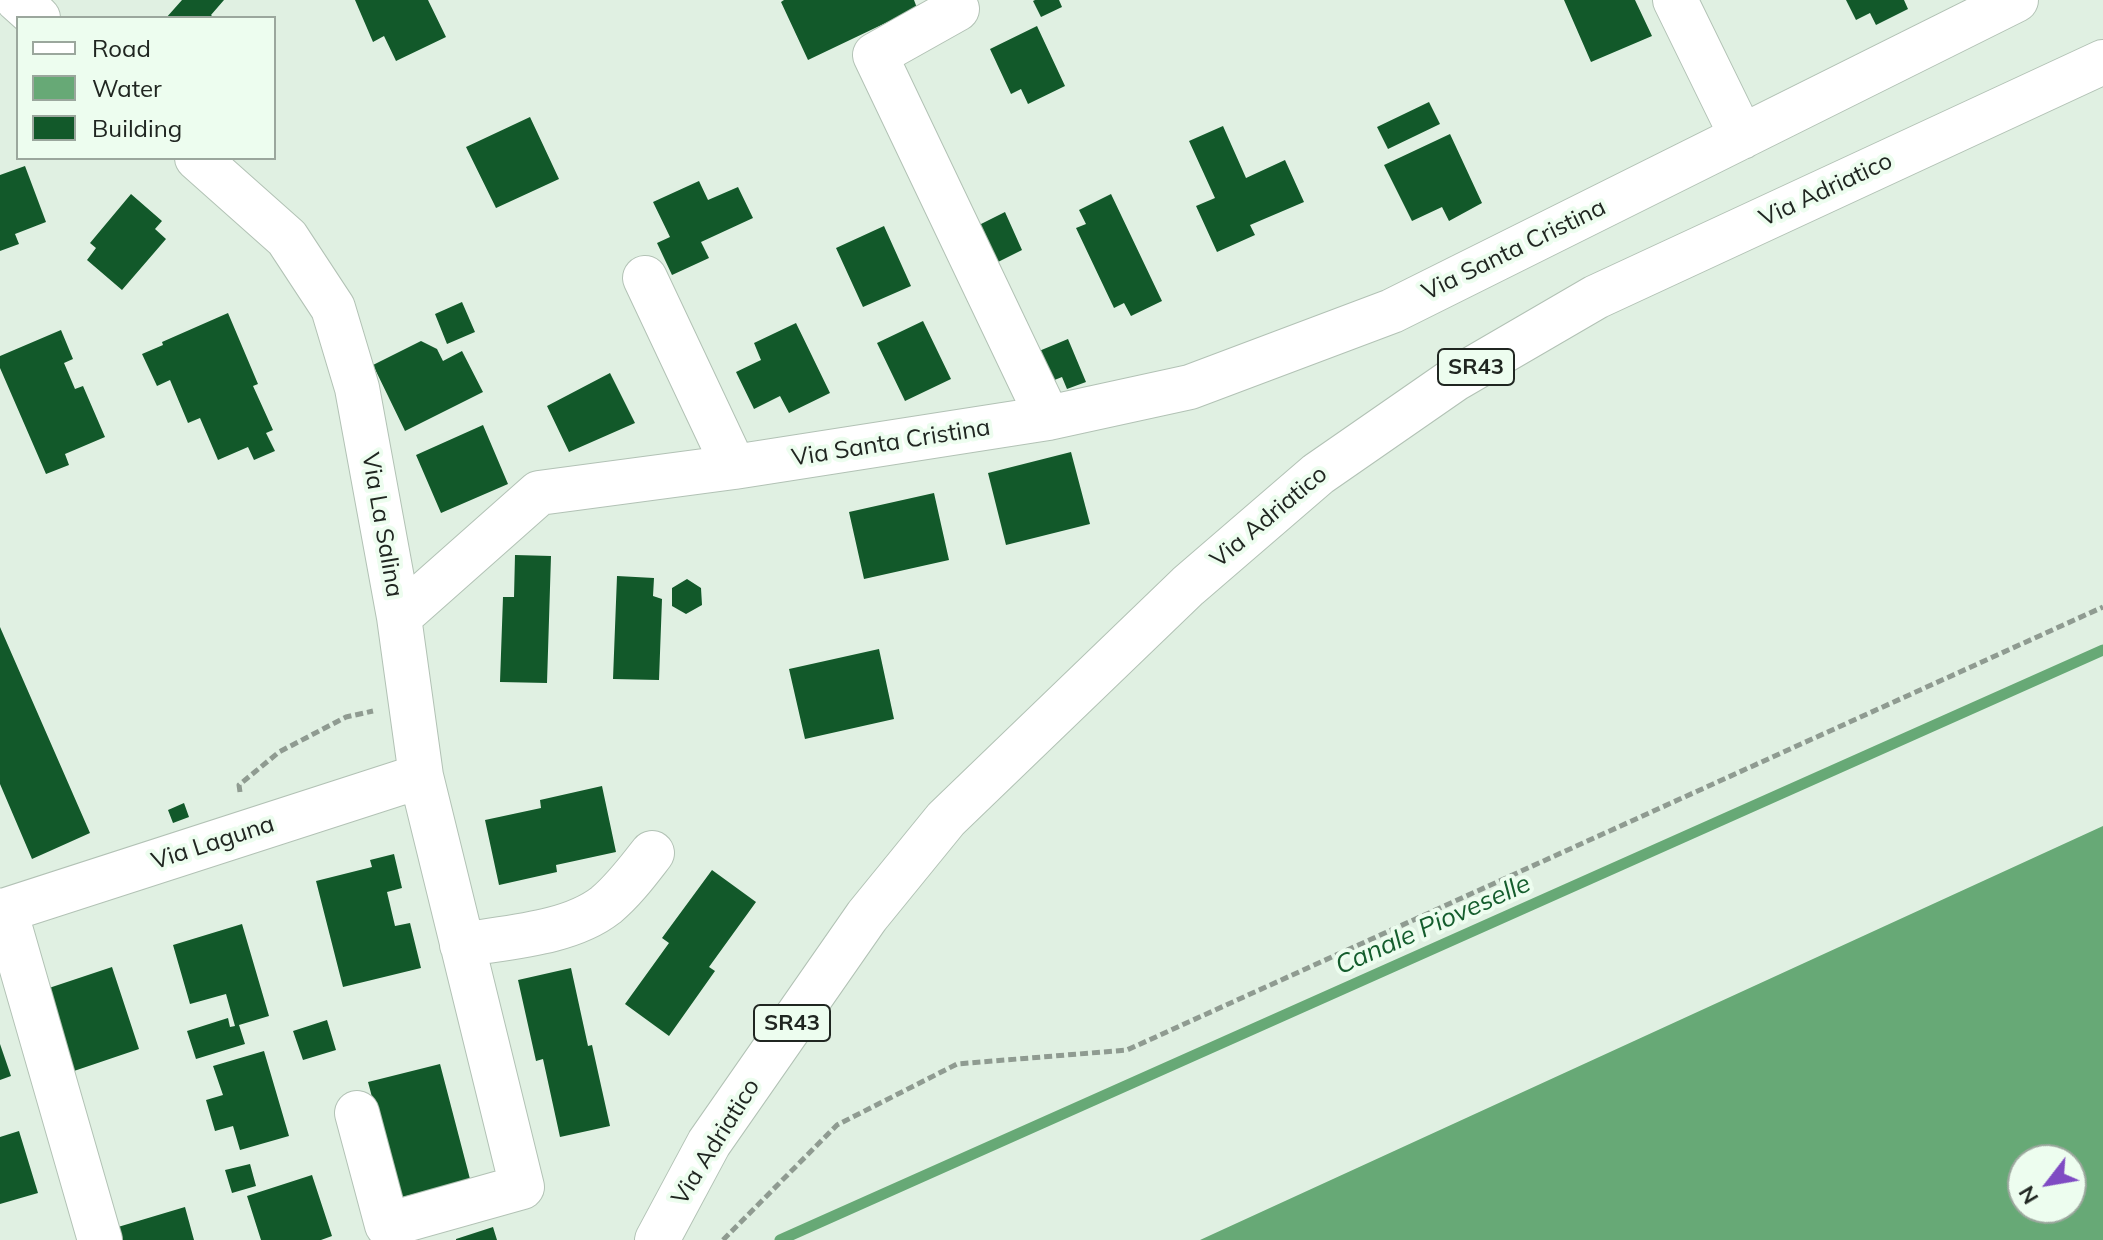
<!DOCTYPE html>
<style>
body{margin:0}
#map{position:relative;width:2103px;height:1240px;overflow:hidden;background:#e0f0e2;font-family:Mulish,sans-serif}
canvas{display:block}
.legend{position:absolute;left:16px;top:16px;width:260px;height:144px;box-sizing:border-box;background:#edfdef;border:2px solid #9ba79d;margin:0;padding:10px 14px;list-style:none;font-size:24px;color:#202621}
.legend li{display:flex;align-items:center;gap:16px;height:40px}
.legend b{width:40px;border:2px solid #9ba79d}
.north{position:absolute;left:2007px;top:1144px;width:80px;height:80px;box-sizing:border-box;background:#edfdef;border:2px solid #9ba79d;border-radius:50%;rotate:239deg;font-size:22px;font-weight:700;line-height:32px;text-align:center;color:#202621}
.north::after{content:'';display:block;margin:auto;width:28px;height:36px;background:#7f4bc3;clip-path:polygon(50% 0,100% 100%,50% 72%,0 100%)}
</style>
<div id="map">
<canvas width="2103" height="1240"></canvas>
<ul class="legend">
<li><b style="height:10px;background:#fff"></b>Road</li>
<li><b style="height:22px;background:#67a976"></b>Water</li>
<li><b style="height:22px;background:#12592a"></b>Building</li>
</ul>
<div class="north">N</div>
</div>
<script>
const c = document.querySelector('canvas').getContext('2d');
c.lineJoin = 'round';
function paint(path, color) { c.fillStyle = color; c.fill(path, 'evenodd'); }
function stroke(path, color, width, dash) { c.strokeStyle = color; c.lineWidth = width; c.lineCap = dash ? 'butt' : 'round'; c.setLineDash(dash || []); c.stroke(path); }
function label(font, color, halo, rows, align = 'center') {
  c.font = font + ' Mulish,sans-serif'; c.lineWidth = 8; c.setLineDash([]); c.textBaseline = 'middle'; c.strokeStyle = halo; c.fillStyle = color; for (const [text, x, y, turn = 0] of rows) {
    c.save(); c.translate(x, y); c.rotate((+turn || 0) * Math.PI / 180); c.textAlign = isNaN(turn) ? turn : align; if (halo) c.strokeText(text, 0, 0); c.fillText(text, 0, 0); c.restore();
  }
}
paint(new Path2D(`
 M2103 826V1240H1200ZM2023 1160H2071V1208H2023Z`), '#67a976');
stroke(new Path2D(`
 M780 1240 2103 650`), '#67a976', 11);
paint(new Path2D(`
 M182 0H224L211 15 214 18H166Z
 M355 0H428L446 37 396 61 384 36 373 42Z
 M784 0H914L917 8 808 60 781 2Z
 M1035 0H1059L1062 7 1041 17 1033 1Z
 M1564 0H1635L1652 36 1591 62Z
 M1846 0H1904L1908 9 1876 25 1870 13 1856 20Z
 M1037 26 1065 86 1028 104 1021 89 1011 94 990 49Z
 M1429 102 1440 124 1388 149 1377 127Z
 M530 117 559 179 496 208 466 147Z
 M1223 126 1246 178 1285 160 1304 202 1250 225 1255 235 1217 252 1196 206 1215 198 1189 141Z
 M1450 134 1482 203 1449 221 1442 207 1412 221 1384 165Z
 M25 166 46 222 15 234 19 244 0 251V175Z
 M699 181 708 200 738 187 753 218 701 242 709 258 672 275 657 243 670 237 653 202Z
 M131 194 162 221 155 229 166 239 122 290 87 260 96 248 90 243Z
 M1111 194 1162 301 1131 316 1124 303 1114 308 1076 228 1086 224 1079 210Z
 M1005 212 1022 250 996 263 979 225Z
 M884 226 911 286 863 307 836 248Z
 M462 302 475 332 447 344 435 314Z
 M228 313 258 384 253 386 273 430 266 433 275 451 254 460 248 447 218 460 200 418 188 423 170 380 157 386 142 354 163 345 162 342Z
 M923 321 951 379 905 401 877 343Z
 M796 323 830 393 789 413 780 396 754 409 736 372 761 360 754 343Z
 M61 330 73 359 64 363 75 389 83 386 105 437 65 454 69 465 46 474 0 368V356Z
 M1068 339 1086 382 1067 389 1062 377 1052 381 1039 351Z
 M421 341 437 349 443 361 462 351 483 392 405 431 373 365Z
 M610 373 635 423 569 452 547 406Z
 M483 425 508 484 441 513 416 455Z
 M1071 452 1090 524 1006 545 988 473Z
 M934 493 949 560 864 579 849 512Z
 M515 555 551 556 547 683 500 682 503 597H514Z
 M617 576 654 578 653 596 662 599 659 680 613 679Z
 M687 579 701 588 702 605 686 614 672 606V588Z
 M0 627 90 833 32 859 0 784Z
 M879 649 894 719 805 739 789 669Z
 M602 786 616 852 556 865 557 872 499 885 485 820 541 808 540 800Z
 M184 803 189 817 173 823 168 810Z
 M394 854 402 888 387 892 395 926 410 923 421 968 343 987 316 881 372 867 370 860Z
 M712 870 756 902 709 967 715 971 669 1036 625 1004 669 943 662 938Z
 M242 924 269 1016 239 1025 245 1044 196 1059 187 1031 228 1018 230 1027 235 1026 226 994 190 1004 173 945Z
 M112 967 139 1049 74 1071 46 989Z
 M571 968 588 1046 592 1045 610 1126 560 1137 543 1059 536 1061 518 980Z
 M327 1020 336 1050 303 1060 293 1031Z
 M0 1044 11 1076 0 1080Z
 M264 1051 289 1136 240 1150 233 1126 215 1131 206 1100 223 1095 213 1066Z
 M440 1064 470 1179 399 1198 368 1082Z
 M19 1131 38 1193 0 1204V1137Z
 M250 1164 256 1186 232 1193 225 1170Z
 M312 1175 332 1236 321 1240H261L247 1196Z
 M185 1207 194 1240H122L118 1227Z
 M493 1227 497 1240H456V1239Z`), '#12592a');
const minor = new Path2D(`
 M18 0 38 18
 M1675 0 1742 137
 M957 9 875 55 1048 418
 M197 158 287 238 333 308 357 388 399 617 421 776 522 1187 387 1225 357 1113
 M645 278 734 467
 M399 617 539 493 734 467 1048 418 1190 387 1392 311 2016 0
 M5 910 100 1240
 M0 912 421 776
 M462 945C507 937 569 934 606 905 624 890 638 871 652 853`);
const major = new Path2D(`
 M657 1240 709 1143 867 916 946 819 1188 586 1318 474 1455 379 1596 297 2103 62`);
stroke(minor, '#b2c2b5', 46);
stroke(major, '#b2c2b5', 46);
stroke(new Path2D(`
 M240 792 239 785 279 752 346 717 373 711
 M723 1240 837 1125 957 1064 1127 1050 2103 607`), '#8f9b91', 5, [8, 4]);
stroke(minor, '#fff', 44);
stroke(major, '#fff', 44);
for (const [x, y, w] of [
 [1476,367,76],
 [792,1023,76]
]) { const box = new Path2D(); box.roundRect(x - w / 2, y - 18, w, 36, 6); c.fillStyle = '#edfdef'; c.fill(box); stroke(box, '#202621', 2); }
label('bold 22px', '#202621', null, [
 ["SR43",1476,367],
 ["SR43",792,1023]
]);
label('24px', '#202621', '#edfdef', [
 ["Via Adriatico",1826,190,-25],
 ["Via Santa Cristina",1514,250,-26],
 ["Via Santa Cristina",891,443,-9],
 ["Via Adriatico",1269,517,-40],
 ["Via La Salina",382,525,80],
 ["Via Laguna",213,843,-18],
 ["Via Adriatico",716,1142,-58]
]);
label('italic 26px', '#145d2d', '#edfdef', [
 ["Canale Pioveselle",1433,925,-24]
]);
</script>
